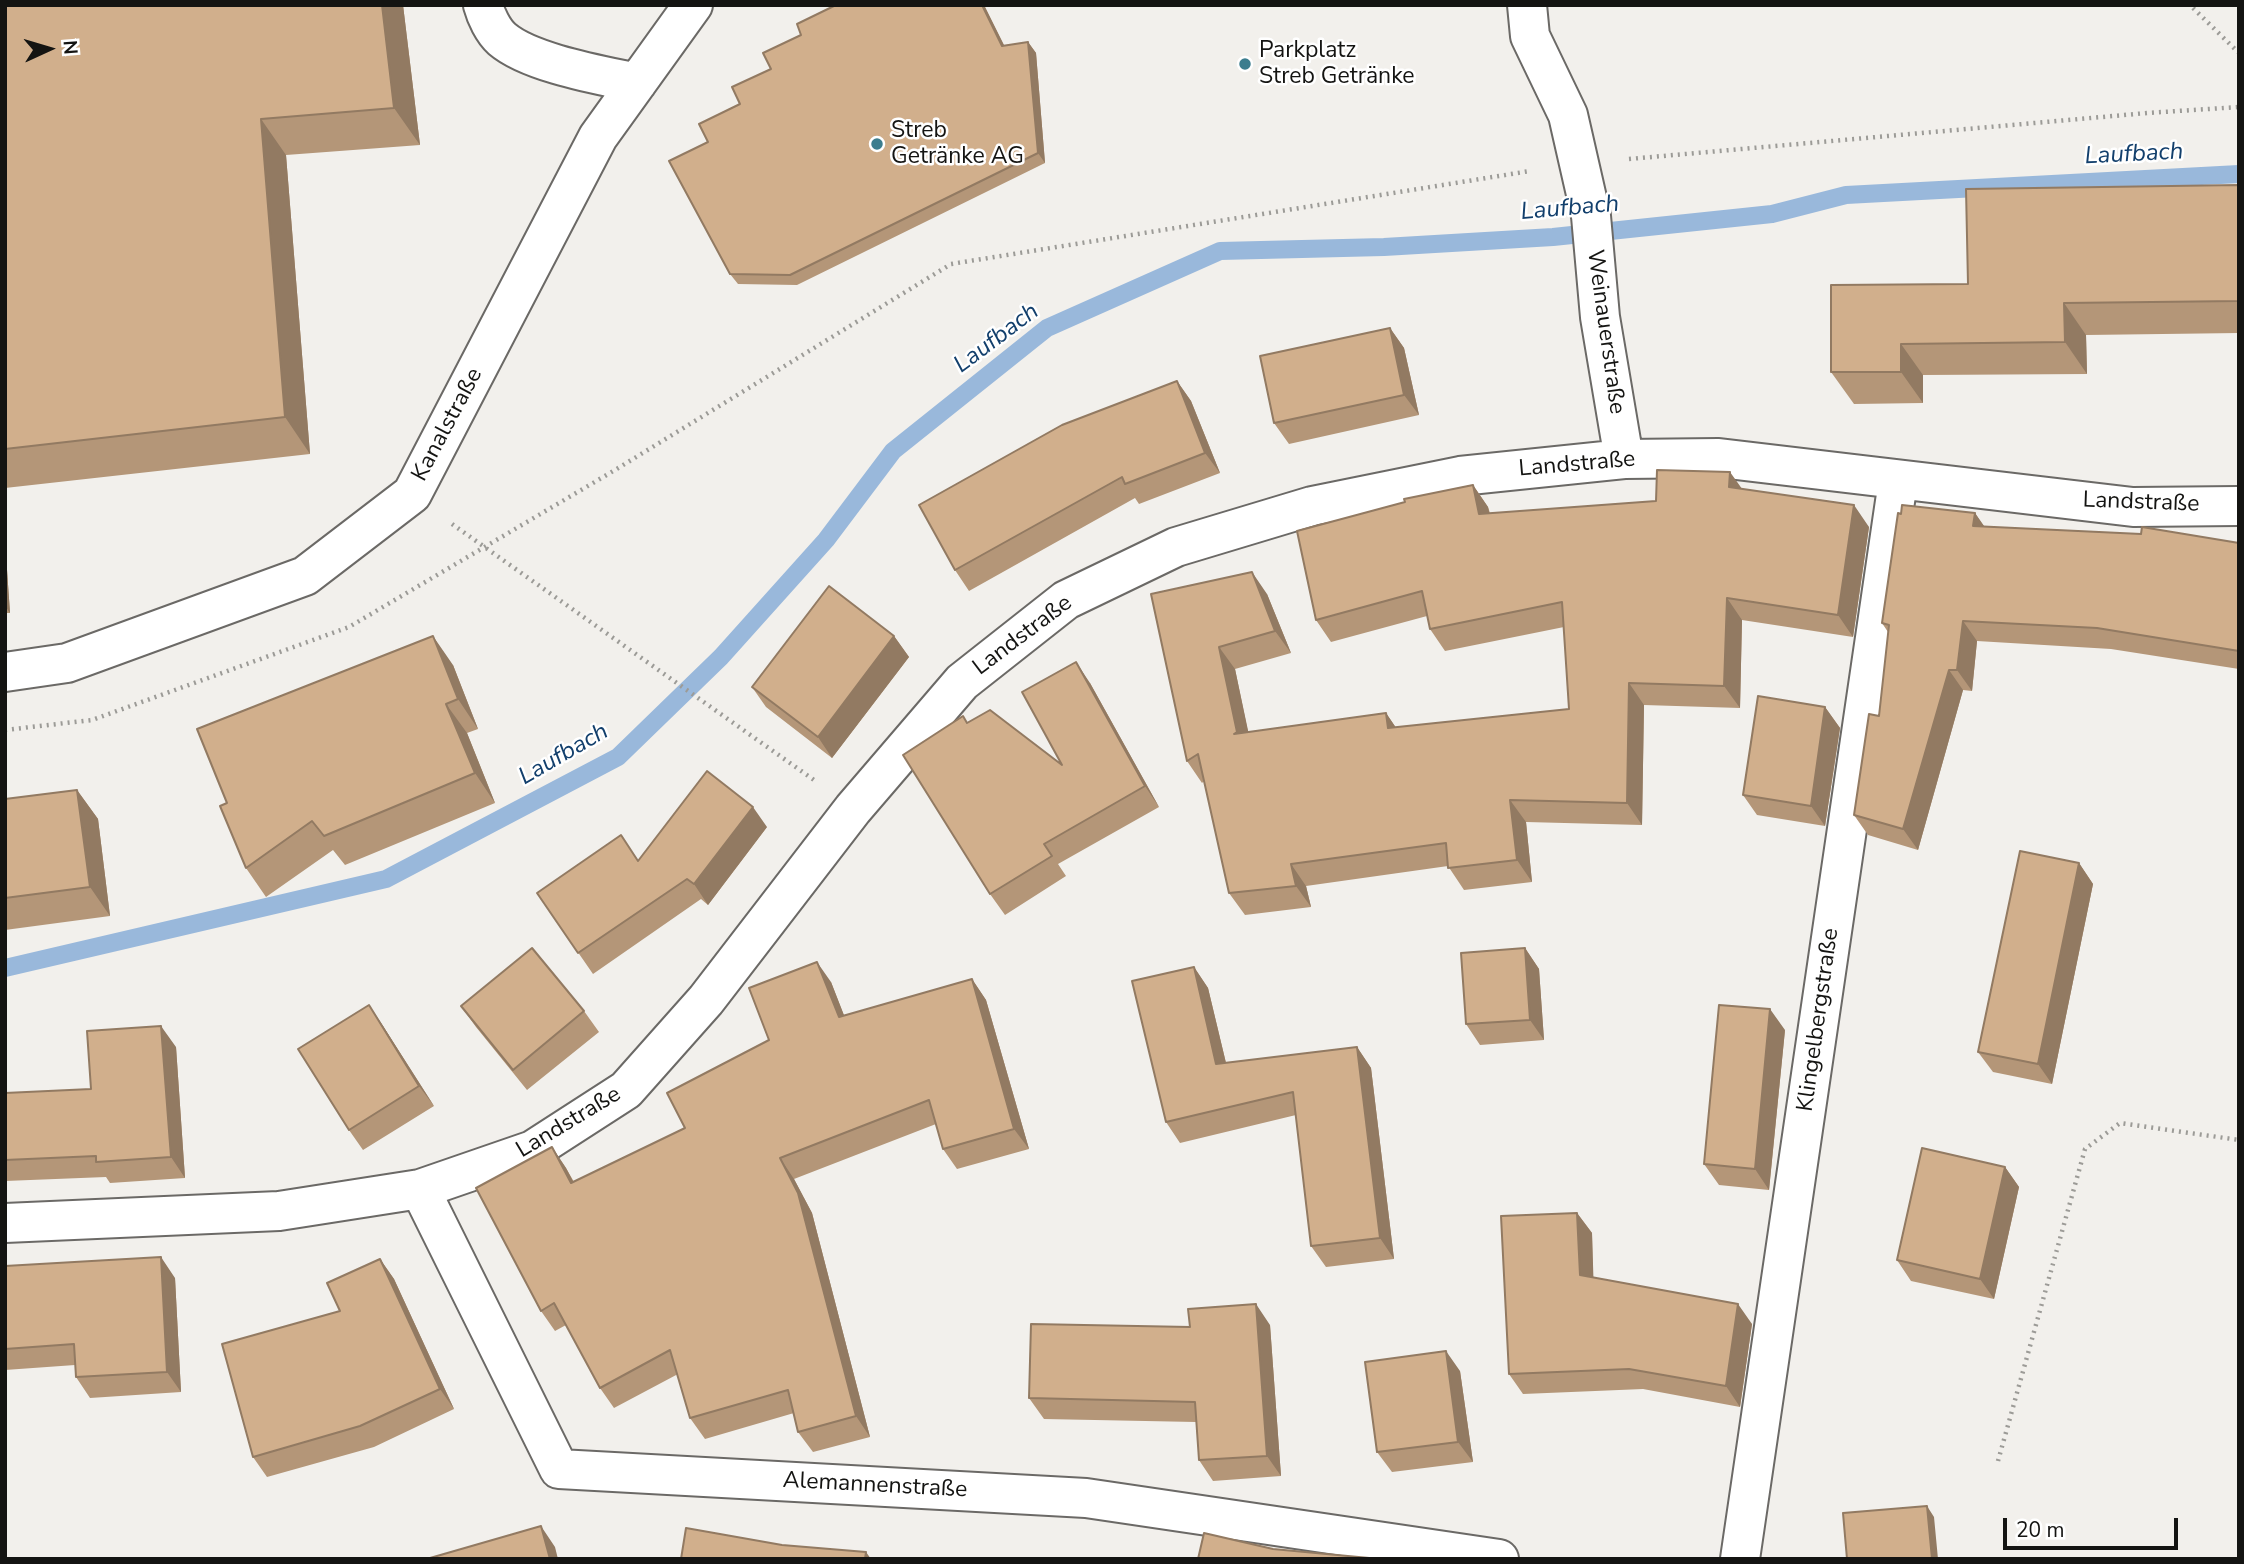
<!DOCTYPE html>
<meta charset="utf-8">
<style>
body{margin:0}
#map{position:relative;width:2244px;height:1564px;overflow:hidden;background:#f2f0ec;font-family:"Nunito Sans",sans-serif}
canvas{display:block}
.frame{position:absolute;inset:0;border:7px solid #141412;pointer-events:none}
.north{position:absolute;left:14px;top:14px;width:70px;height:70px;-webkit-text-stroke:5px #fff;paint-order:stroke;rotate:86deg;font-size:19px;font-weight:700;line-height:28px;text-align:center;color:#141412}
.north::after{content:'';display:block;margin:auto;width:24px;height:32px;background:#141412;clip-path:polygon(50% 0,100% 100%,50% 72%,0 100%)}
.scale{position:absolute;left:2003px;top:1518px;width:175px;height:32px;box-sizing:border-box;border:4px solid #141412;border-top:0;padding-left:9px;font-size:21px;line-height:24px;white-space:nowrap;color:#141412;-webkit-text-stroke:5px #fff;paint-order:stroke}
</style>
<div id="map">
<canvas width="2244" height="1564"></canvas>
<div class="frame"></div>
<div class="north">N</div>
<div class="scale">20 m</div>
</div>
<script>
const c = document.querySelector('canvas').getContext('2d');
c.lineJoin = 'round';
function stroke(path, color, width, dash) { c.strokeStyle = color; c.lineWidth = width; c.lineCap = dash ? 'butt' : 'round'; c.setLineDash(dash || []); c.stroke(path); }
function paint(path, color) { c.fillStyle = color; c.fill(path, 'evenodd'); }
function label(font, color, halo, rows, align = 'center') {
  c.font = font + ' "Nunito Sans",sans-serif'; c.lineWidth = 5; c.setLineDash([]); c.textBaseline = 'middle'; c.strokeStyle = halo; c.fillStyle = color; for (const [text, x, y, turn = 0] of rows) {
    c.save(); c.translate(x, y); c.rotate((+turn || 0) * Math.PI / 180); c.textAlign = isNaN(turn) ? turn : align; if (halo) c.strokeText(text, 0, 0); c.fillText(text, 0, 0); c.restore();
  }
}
stroke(new Path2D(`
 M5 968 386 879 618 757 721 657 826 540 893 451 1047 328 1220 251 1384 247 1553 237 1772 214 1846 195 2239 174`), '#99b8db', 18);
const minor = new Path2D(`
 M483 5C486 16 493 31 502 39 530 63 600 75 637 83
 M1527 5 1530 36 1568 115 1591 216 1600 317 1624 459
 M5 672 67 663 305 576 412 494 598 137 693 5
 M420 1189 559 1469 1086 1498 1499 1559
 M5 1223 279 1211 420 1189 533 1150 626 1090 706 1000 853 809 962 682 1066 600 1176 547 1312 506 1460 476 1624 459 1719 458 2133 507 2239 506
 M1740 1559 1898 481`);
stroke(minor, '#6b6966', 42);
stroke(new Path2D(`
 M2193 8 2239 53
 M1629 159 2147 113 2239 107
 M452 524 814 780
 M5 730 92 720 349 627 615 470 951 264 1530 171
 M1998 1461 2085 1149 2120 1123 2239 1140`), '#9c9b97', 4.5, [2, 5]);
stroke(minor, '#fff', 38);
paint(new Path2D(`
 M5 5H403L420 145 286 155 310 454 5 488Z
 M984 5 1004 46 1028 42 1036 53 1045 163 797 285 738 284 730 274 708 142 771 69Z
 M2239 185V333L2086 335 2087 374 1923 375V403L1854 404 1831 372 1968 284Z
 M1390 328 1404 348 1419 415 1289 444 1274 423Z
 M1177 381 1191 401 1220 473 1139 504 1135 498 969 591 955 570Z
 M1473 485 1488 507 1490 513 1656 501 1742 489 1869 527 1853 637 1742 620 1740 708 1644 705 1642 825 1526 822 1532 882 1464 890 1448 866 1306 886 1311 907 1245 915 1229 893 1204 781 1202 783 1187 761 1151 594H1267L1291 653 1235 669 1248 732 1386 713 1396 728 1569 709 1564 627 1445 651 1430 629 1427 616 1331 642 1316 620Z
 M1975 513 1984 527 2239 543V669L2111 649 1977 641 1972 691 1963 690 1918 850 1868 835 1854 815 1879 716 1888 632 1882 623Z
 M5 541 10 613H5Z
 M894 636 909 657 832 758 766 707 752 687Z
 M453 665 478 729 467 733 495 803 345 865 333 850 266 897 246 868 227 803Z
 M1090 683 1159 807 1058 864 1066 876 1005 915 990 894 968 723 1062 765Z
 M1825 707 1840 728 1825 826 1757 815 1743 795Z
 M77 790 98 819 110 916 5 930V799Z
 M767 827 708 905 701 899 593 974 537 893 638 861Z
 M2079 863 2093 884 2052 1084 1993 1072 1978 1052Z
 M1525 948 1539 969 1544 1040 1480 1045 1466 1024Z
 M1194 967 1208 988 1226 1063 1357 1047 1371 1068 1394 1259 1326 1267 1311 1246 1296 1115 1180 1143 1166 1122Z
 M972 979 986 1000 1029 1149 957 1169 943 1149 936 1124 794 1179 812 1213 870 1437 813 1452 798 1432 794 1413 705 1439 690 1418 678 1374 614 1408 600 1388 566 1325 555 1331 541 1311 552 1147 566 1168 574 1182 685 1128 769 1040 831 982 844 1016Z
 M369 1005 383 1026 434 1106 363 1150 349 1130Z
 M461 1006 584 1011 599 1032 527 1090 476 1027Z
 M1785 1030 1769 1190 1719 1185 1704 1164Z
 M176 1047 185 1178 110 1183 106 1177 5 1181V1093L91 1089Z
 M2005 1167 2019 1187 1994 1299 1911 1281 1897 1260Z
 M1577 1213 1592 1233 1593 1278 1752 1324 1740 1407 1643 1389 1523 1394 1509 1374Z
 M380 1259 394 1279 454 1409 374 1447 267 1477 253 1457 340 1311Z
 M5 1266 175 1278 181 1392 90 1398 76 1377 75 1365 5 1370Z
 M1270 1325 1281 1476 1213 1481 1199 1460 1196 1422 1044 1419 1029 1398 1190 1327Z
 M1460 1371 1473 1462 1392 1472 1377 1452Z`), '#b49678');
paint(new Path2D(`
 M382 5H403L420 145 394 108Z
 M982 5H984L1010 57 1002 46Z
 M1028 42 1036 53 1045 163 1038 153Z
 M261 119 286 155 310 454 285 417Z
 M2064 303 2086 335 2087 374 2065 342Z
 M1390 328 1404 348 1419 415 1404 395Z
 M1901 344 1923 375V403L1901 372Z
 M1177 381 1191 401 1220 473 1205 453Z
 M1730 472 1745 493 1729 487Z
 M1473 485 1488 507 1494 535 1479 514Z
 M1854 505 1869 527 1853 637 1838 615Z
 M1975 513 1989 533 1973 526Z
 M5 541 10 613 5 606Z
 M1252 572 1267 594 1291 653 1275 631Z
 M1727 598 1742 620 1740 708 1724 686Z
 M1963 621 1977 641 1972 691 1957 670Z
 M433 636 453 665 478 729 458 699Z
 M894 636 909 657 832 758 818 737Z
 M1219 647 1235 669 1253 754 1237 732Z
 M1076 662 1090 683 1159 807 1145 786Z
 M1949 670 1963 690 1918 850 1903 829Z
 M1629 683 1644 705 1642 825 1627 803Z
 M446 704 467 733 495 803 475 773Z
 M1825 707 1840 728 1825 826 1811 806Z
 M1386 713 1401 735 1388 728Z
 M77 790 98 819 110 916 90 887Z
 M1510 800 1526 822 1532 882 1517 860Z
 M753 807 767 827 708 905 694 884Z
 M2079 863 2093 884 2052 1084 2038 1064Z
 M1291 864 1306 886 1311 907 1296 886Z
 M1525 948 1539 969 1544 1040 1530 1020Z
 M817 962 831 982 853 1038 839 1017Z
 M1194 967 1208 988 1231 1084 1216 1064Z
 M972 979 986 1000 1029 1149 1014 1129Z
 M369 1005 383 1026 434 1106 419 1086Z
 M1770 1009 1785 1030 1769 1190 1755 1169Z
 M161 1026 176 1047 185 1178 171 1157Z
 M1357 1047 1371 1068 1394 1259 1380 1238Z
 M552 1147 566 1168 585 1204 571 1183Z
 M780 1158 794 1179 812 1213 870 1437 856 1416Z
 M2005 1167 2019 1187 1994 1299 1980 1279Z
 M1577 1213 1592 1233 1594 1296 1580 1275Z
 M161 1257 175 1278 181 1392 167 1372Z
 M380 1259 394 1279 454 1409 440 1389Z
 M1256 1304 1270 1325 1281 1476 1267 1456Z
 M1738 1304 1752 1324 1740 1407 1726 1386Z
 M1446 1351 1460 1371 1473 1462 1458 1442Z
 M1927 1506 1934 1517 1938 1559H1932Z
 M541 1526 555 1547 558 1559H550Z
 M866 1552 871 1559H865Z`), '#927a62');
const building = new Path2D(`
 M5 5H382L394 108 261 119 285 417 5 449Z
 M836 5H982L1002 46 1028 42 1038 153 790 275 730 274 669 161 708 142 699 124 740 104 732 87 771 69 763 53 801 35 797 24Z
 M2239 185V301L2064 303 2065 342 1901 344V372H1831V285L1968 284 1966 189Z
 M1390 328 1404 395 1274 423 1260 356Z
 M1177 381 1205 453 1125 484 1122 477 955 570 919 505 1062 425Z
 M1657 470 1730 472 1729 487 1854 505 1838 615 1727 598 1724 686 1629 683 1627 803 1510 800 1517 860 1448 868 1446 843 1291 864 1296 886 1229 893 1198 754 1187 761 1151 594 1252 572 1275 631 1219 647 1237 732 1234 734 1386 713 1388 728 1569 709 1562 602 1430 629 1422 591 1316 620 1297 531 1405 502 1404 499 1473 485 1479 514 1656 501Z
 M1902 505 1975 513 1973 526 2141 534 2142 527 2239 543V651L2097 628 1963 621 1957 670H1949L1903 829 1854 815 1869 714 1879 716 1889 625 1882 623 1898 513 1901 514Z
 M829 586 894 636 818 737 752 687Z
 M433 636 458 699 446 704 475 773 324 836 312 821 246 868 220 806 227 803 197 729Z
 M1076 662 1145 786 1044 844 1052 856 990 894 903 755 963 716 967 723 990 710 1062 765 1022 692Z
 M1758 696 1825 707 1811 806 1743 795Z
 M707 771 753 807 694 884 687 879 578 953 537 893 621 835 638 861Z
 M77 790 90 887 5 898V799Z
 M2020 851 2079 863 2038 1064 1978 1052Z
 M532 948 584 1011 513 1070 461 1006Z
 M1525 948 1530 1020 1466 1024 1461 953Z
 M817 962 839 1017 972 979 1014 1129 943 1149 929 1100 780 1158 798 1193 856 1416 798 1432 788 1390 690 1418 670 1350 600 1388 554 1303 541 1311 476 1188 552 1147 571 1183 685 1128 667 1093 769 1040 749 988Z
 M1194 967 1216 1064 1357 1047 1380 1238 1311 1246 1293 1092 1166 1122 1132 981Z
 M369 1005 419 1086 349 1130 298 1049Z
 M1719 1005 1770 1009 1755 1169 1704 1164Z
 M161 1026 171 1157 96 1162V1156L5 1160V1093L91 1089 87 1031Z
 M1922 1148 2005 1167 1980 1279 1897 1260Z
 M1577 1213 1580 1275 1738 1304 1726 1386 1629 1369 1509 1374 1501 1216Z
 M161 1257 167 1372 76 1377 74 1344 5 1349V1266Z
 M380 1259 440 1389 360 1426 253 1457 222 1344 340 1311 327 1283Z
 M1256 1304 1267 1456 1199 1460 1195 1402 1029 1398 1031 1324 1190 1327 1188 1309Z
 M1446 1351 1458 1442 1377 1452 1365 1362Z
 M1927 1506 1932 1559H1847L1843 1513Z
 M541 1526 550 1559 430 1558Z
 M686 1528 782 1545 866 1552 865 1559H681Z
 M1204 1533 1273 1549 1380 1559H1198Z`);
paint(building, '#d1af8c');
stroke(building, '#927a62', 2);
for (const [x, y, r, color] of [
 [1245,64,7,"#3b7d8e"],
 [877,144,7,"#3b7d8e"]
]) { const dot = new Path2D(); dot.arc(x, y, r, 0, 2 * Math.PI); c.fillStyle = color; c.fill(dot); stroke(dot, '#fff', 2.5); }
label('23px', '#141412', '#fff', [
 ["Parkplatz",1259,51],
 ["Streb Getränke",1259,77],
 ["Streb",891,131],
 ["Getränke AG",891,157]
], 'left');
label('23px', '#141412', '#fff', [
 ["Weinauerstraße",1605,332,82],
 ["Kanalstraße",448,425,-62],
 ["Landstraße",1577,465,-5],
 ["Landstraße",2141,503,2],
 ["Landstraße",1023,636,-37],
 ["Klingelbergstraße",1819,1020,-82],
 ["Landstraße",569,1123,-31],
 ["Alemannenstraße",875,1486,3]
]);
label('italic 24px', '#123f6c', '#fff', [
 ["Laufbach",2134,155,-3],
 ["Laufbach",1570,209,-5],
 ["Laufbach",997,339,-37],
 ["Laufbach",564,755,-30]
]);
</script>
